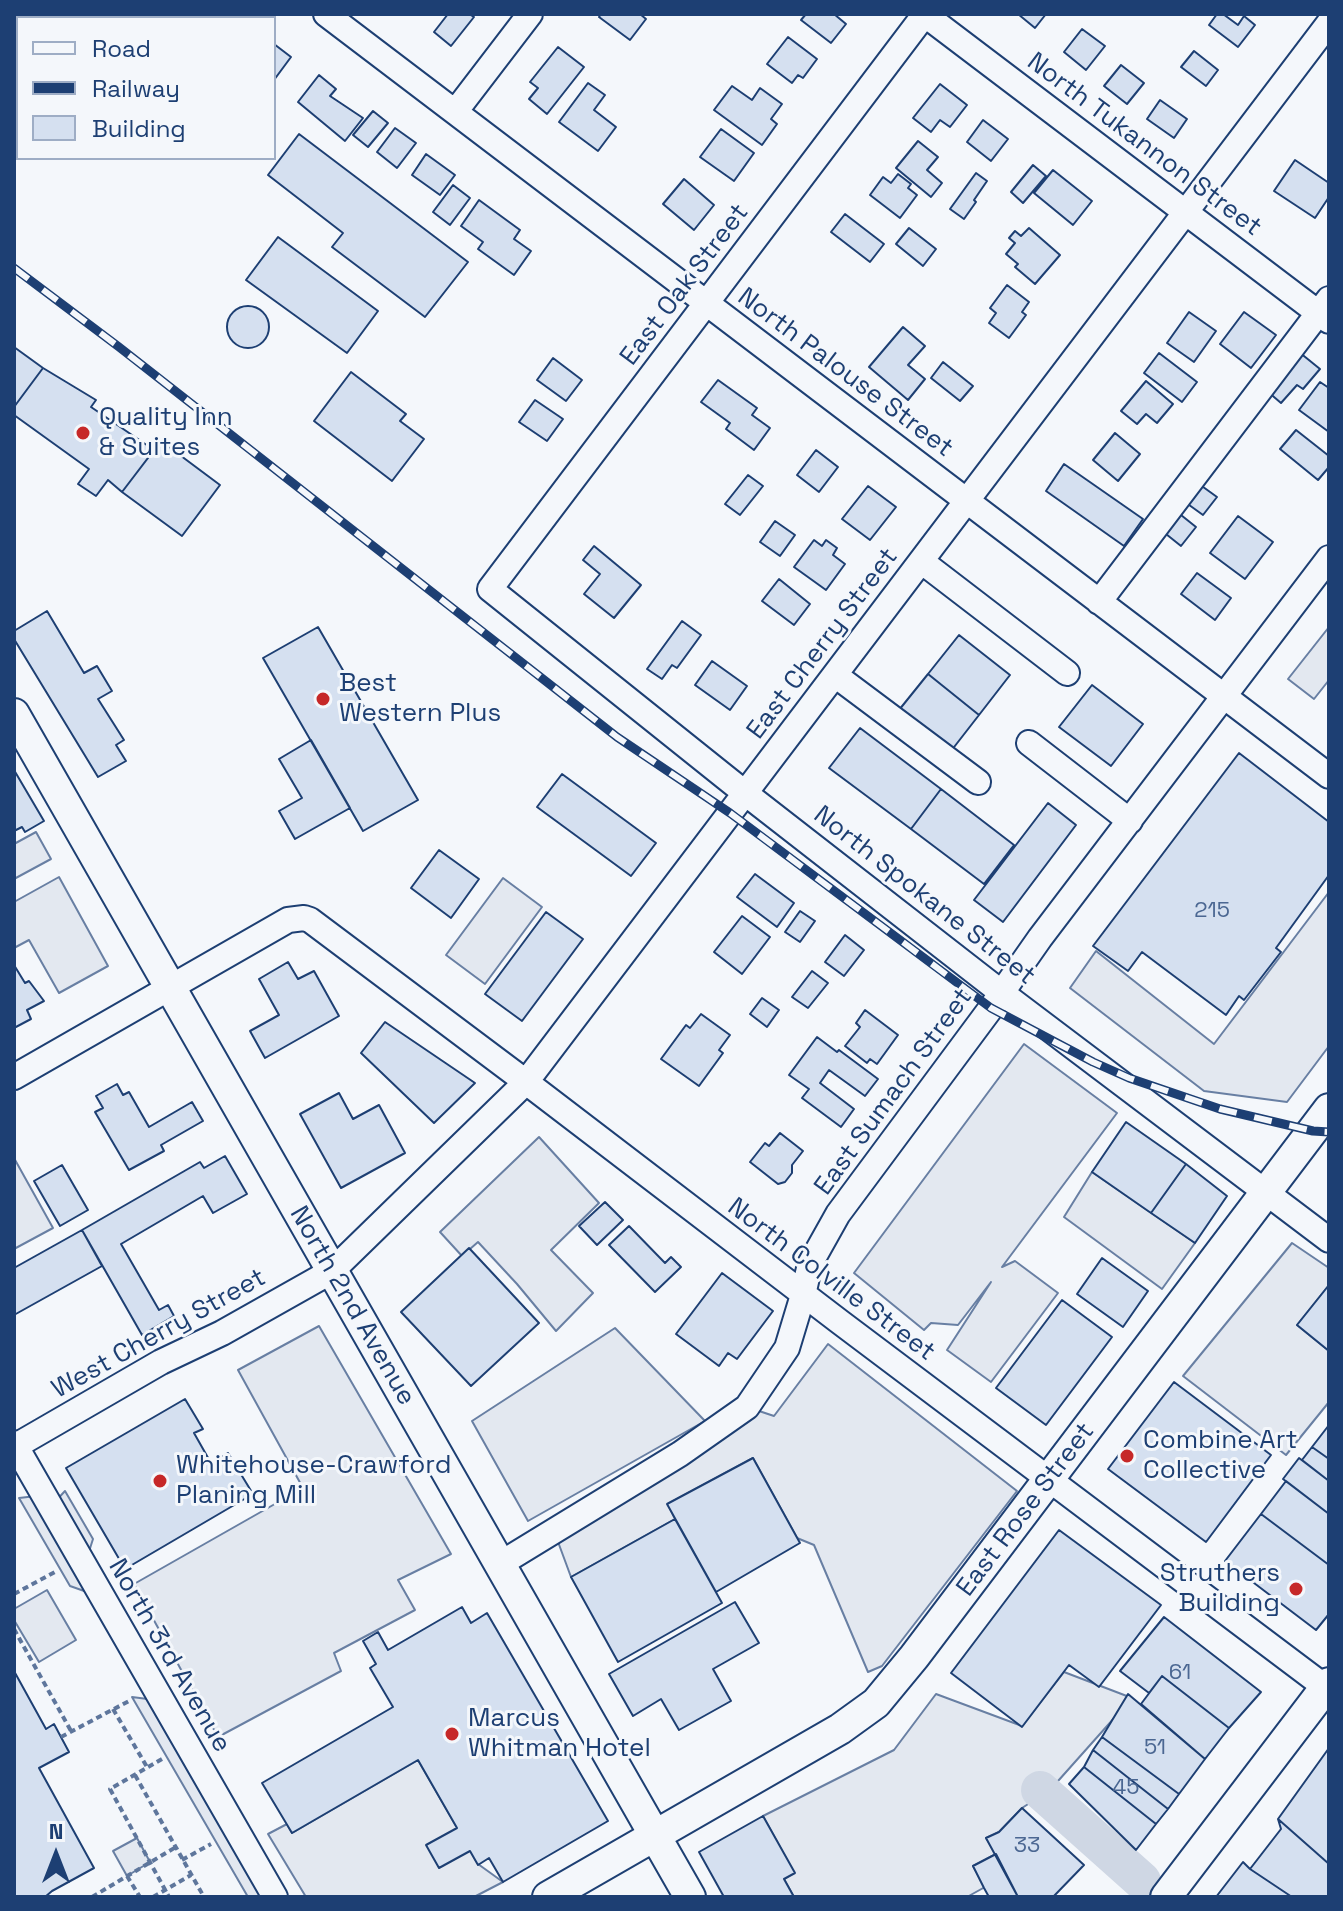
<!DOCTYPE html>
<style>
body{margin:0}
#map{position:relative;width:1343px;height:1911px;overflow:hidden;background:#f4f7fb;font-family:"Space Grotesk",sans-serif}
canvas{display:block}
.frame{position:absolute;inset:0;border:16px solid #1d3f73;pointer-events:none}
.legend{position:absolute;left:16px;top:16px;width:260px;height:144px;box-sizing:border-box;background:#f4f7fb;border:2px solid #9eadc5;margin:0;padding:10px 14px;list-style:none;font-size:24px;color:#1d3f73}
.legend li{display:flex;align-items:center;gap:16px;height:40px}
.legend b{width:40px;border:2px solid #9eadc5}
.north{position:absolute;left:16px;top:1815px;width:80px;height:80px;-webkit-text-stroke:6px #f4f7fb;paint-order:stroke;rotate:0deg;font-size:22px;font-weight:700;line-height:32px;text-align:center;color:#1d3f73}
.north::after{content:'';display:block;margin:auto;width:28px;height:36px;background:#1d3f73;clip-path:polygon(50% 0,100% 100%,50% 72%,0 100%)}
</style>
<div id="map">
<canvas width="1343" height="1911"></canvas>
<div class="frame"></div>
<ul class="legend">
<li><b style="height:10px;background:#f4f7fb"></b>Road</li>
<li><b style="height:10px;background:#1d3f73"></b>Railway</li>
<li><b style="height:22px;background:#d5e0f0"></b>Building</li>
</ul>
<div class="north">N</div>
</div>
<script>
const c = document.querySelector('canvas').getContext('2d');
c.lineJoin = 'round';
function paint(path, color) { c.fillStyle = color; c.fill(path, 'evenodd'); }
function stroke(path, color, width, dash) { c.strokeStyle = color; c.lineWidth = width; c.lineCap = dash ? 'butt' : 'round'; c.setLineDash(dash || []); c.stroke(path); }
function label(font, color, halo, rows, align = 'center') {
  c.font = font + ' "Space Grotesk",sans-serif'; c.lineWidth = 6; c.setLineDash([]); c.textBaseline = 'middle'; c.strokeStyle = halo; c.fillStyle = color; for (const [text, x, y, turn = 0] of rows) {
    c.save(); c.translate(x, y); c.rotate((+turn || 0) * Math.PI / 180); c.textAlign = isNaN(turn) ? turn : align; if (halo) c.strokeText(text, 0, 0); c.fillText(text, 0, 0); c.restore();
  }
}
const parking = new Path2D(`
 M1329 627V680L1314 699 1288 679Z
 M36 832 51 859 14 879V844Z
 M59 877 108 966 59 993 29 940 14 948V902Z
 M503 878 542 907 485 984 446 955Z
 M1329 892V1046L1287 1102 1204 1091 1070 988 1096 951 1214 1044Z
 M1024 1044 1117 1113 1002 1267 1015 1261 1058 1293 991 1382 947 1350 991 1282 958 1325 931 1323 924 1330 854 1273Z
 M539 1137 599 1203 551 1250 593 1293 556 1331 517 1284 478 1242 462 1256 440 1232Z
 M14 1158 53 1228 14 1249Z
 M1092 1172 1195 1243 1162 1289 1064 1217Z
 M1292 1243 1329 1268V1285L1297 1325 1329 1351V1402L1286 1455 1183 1376Z
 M319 1326 451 1554 398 1580 415 1610 334 1653 341 1671 218 1737 134 1584 303 1488 238 1370Z
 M615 1328 705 1421 528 1521 472 1421Z
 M828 1344 1017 1491 882 1666 868 1672 814 1545 797 1538 753 1458 668 1504 675 1519 571 1577 554 1531 747 1407 774 1416Z
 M65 1491 93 1539 85 1564 87 1592 70 1586 19 1498 45 1495 52 1505Z
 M47 1590 76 1640 39 1662 14 1620V1609Z
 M1064 1672 1132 1698 1050 1790 1022 1808 999 1832 986 1838 996 1854 973 1866 985 1887 967 1897H794L784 1879 794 1873 763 1816 894 1750 936 1694 1022 1726Z
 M132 1697 163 1701 275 1897H248Z
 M418 1760 478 1864 503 1882 474 1897H306L268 1834 287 1824 292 1833Z
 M137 1838 150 1862 127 1876 113 1851Z`);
paint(parking, '#e3e8f0');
stroke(parking, '#687fa3', 2);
stroke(new Path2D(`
 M1040 1790 1142 1881`), '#cfd7e4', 38);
const building = new Path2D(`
 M448 14H469L474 17 451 46 434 32Z
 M601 14H640L646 19 630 40 599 17Z
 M806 14H834L846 24 831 43 801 20Z
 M1018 14H1046L1035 28Z
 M1217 14H1223L1238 25 1244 16 1255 25 1238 47 1209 25Z
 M1082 29 1105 46 1086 70 1064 52Z
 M788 37 817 59 803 78 798 75 792 83 767 64Z
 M274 44 291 57 274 80Z
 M558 47 584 67 547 114 529 99 538 88 530 82Z
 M1194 51 1218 70 1206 86 1181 67Z
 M1121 65 1144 83 1127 104 1104 86Z
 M319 75 336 89 330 96 363 118 345 141 298 102Z
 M588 83 605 95 594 110 616 127 598 151 559 122Z
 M940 84 967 105 950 127 940 120 931 132 913 118Z
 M732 86 752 100 760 88 782 104 771 119 777 124 762 145 714 110Z
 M1160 100 1187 119 1174 138 1147 119Z
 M373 111 388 123 368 147 353 135Z
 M983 120 1008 139 991 161 967 142Z
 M395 128 416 143 397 168 377 152Z
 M721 129 754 153 734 181 700 157Z
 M299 134 468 262 425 317 332 247 343 233 268 175Z
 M918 141 938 157 927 170 942 183 931 197 896 168Z
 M426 154 455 175 440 195 412 175Z
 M1295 160 1329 183V197L1315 218 1274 191Z
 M1033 165 1046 176 1023 203 1011 192Z
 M1053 170 1092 201 1073 225 1034 193Z
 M976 173 987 181 974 200 976 202 964 219 950 209Z
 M898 174 911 184 908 188 917 195 900 218 870 195 883 177 891 183Z
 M684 179 714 205 694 230 663 204Z
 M453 185 470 198 450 225 433 212Z
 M479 200 520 230 514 239 531 251 514 275 478 249 483 242 461 226Z
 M845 214 884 244 870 262 831 232Z
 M909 228 936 249 923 266 896 244Z
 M1029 228 1060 255 1035 284 1015 267 1018 264 1006 254 1015 243 1009 238 1015 231 1021 236Z
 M278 237 378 311 347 353 246 280Z
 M1007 285 1029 302 1022 312 1026 315 1009 338 989 323 996 313 990 308Z
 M227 327a21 21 0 1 1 42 0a21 21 0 1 1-42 0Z
 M1189 312 1216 331 1194 362 1167 343Z
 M1244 312 1276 335 1251 368 1220 344Z
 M903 327 925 346 908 365 925 379 908 400 869 367Z
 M14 347 43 368 14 407Z
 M1299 352 1320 369 1303 389 1297 385 1281 403 1267 391Z
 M1159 353 1197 382 1182 402 1144 373Z
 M553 358 582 380 566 401 537 380Z
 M943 362 973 386 960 401 931 378Z
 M43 368 96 400 91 407 154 450 122 492 108 480 96 496 78 484 89 469 14 415V407Z
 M351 372 406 414 400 421 424 439 392 481 314 421Z
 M718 380 757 408 752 415 770 428 754 450 726 429 730 423 701 402Z
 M1146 381 1173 404 1157 423 1146 414 1137 424 1121 411Z
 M1320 382 1329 388V432L1299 410Z
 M535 400 563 419 547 441 519 422Z
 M1296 430 1329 456V467L1318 480 1280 449Z
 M1115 433 1140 454 1118 481 1093 460Z
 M161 441 220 485 182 536 122 492Z
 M816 450 838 467 819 492 797 475Z
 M1064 464 1143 519 1124 546 1046 491Z
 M748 475 763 486 740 515 725 504Z
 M1199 484 1217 497 1203 515 1185 502Z
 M868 486 896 507 870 540 842 519Z
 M1176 511 1196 527 1181 546 1161 530Z
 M1238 516 1273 542 1245 579 1210 553Z
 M775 521 795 535 780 556 760 542Z
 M814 540 822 546 826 540 837 548 833 555 845 564 826 590 794 567Z
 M594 546 641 585 614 618 584 594 600 574 583 560Z
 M1197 573 1231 598 1215 620 1181 594Z
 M779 579 810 604 794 625 762 601Z
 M47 611 84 673 97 666 112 691 98 699 124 740 116 745 126 761 98 777 14 639V631Z
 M682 621 701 635 677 668 672 665 662 679 647 669Z
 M318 627 418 800 363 831 263 658Z
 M959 635 1010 675 979 715 928 674Z
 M712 661 747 686 730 710 695 685Z
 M928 674 979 715 951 751 899 710Z
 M1092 685 1143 724 1111 766 1059 727Z
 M860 728 941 789 911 829 829 768Z
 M311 740 350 808 295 839 279 811 302 798 279 759Z
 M1239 753 1329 822V875L1276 948 1281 952 1244 1000 1239 996 1226 1015 1142 952 1128 971 1093 946Z
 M14 770 44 821 25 832 22 827 14 831Z
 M562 774 656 843 631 876 537 807Z
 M941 789 1014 845 984 884 911 829Z
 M1048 803 1076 825 1003 922 974 900Z
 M439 850 479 879 451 918 411 888Z
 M755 874 794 903 777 927 737 897Z
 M800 911 815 921 800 942 785 932Z
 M546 912 583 939 522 1021 485 994Z
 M742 916 770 937 742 974 714 952Z
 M845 935 864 950 844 976 825 962Z
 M288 962 298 979 314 971 339 1016 265 1058 250 1031 279 1015 259 979Z
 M14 965 25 983 29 981 44 1001 27 1010 31 1019 14 1028Z
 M812 971 828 983 808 1008 792 997Z
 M762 998 779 1010 767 1027 750 1014Z
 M865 1010 898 1035 877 1064 870 1059 867 1063 845 1046 860 1027 856 1023Z
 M701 1014 730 1035 719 1050 723 1053 699 1086 661 1059 686 1025 690 1028Z
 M385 1022 475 1083 434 1123 361 1053Z
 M817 1037 837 1052 839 1050 878 1079 865 1096 829 1070 820 1083 854 1109 841 1127 802 1098 809 1089 789 1075Z
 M117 1084 123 1095 129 1092 149 1127 192 1102 203 1121 161 1145 164 1151 129 1170 95 1112 103 1108 96 1096Z
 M339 1093 353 1119 379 1105 405 1153 341 1188 300 1114Z
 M1126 1122 1186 1164 1151 1213 1092 1172Z
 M780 1133 803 1151 792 1165V1173L785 1182 778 1184 750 1162 765 1143 769 1146Z
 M225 1156 247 1194 213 1213 203 1196 121 1244 159 1310 168 1305 174 1316 142 1335 82 1230 200 1162 204 1168Z
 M1186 1164 1227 1196 1195 1243 1151 1213Z
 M62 1165 88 1210 60 1226 34 1181Z
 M605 1202 623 1220 597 1245 579 1226Z
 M629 1226 665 1263 671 1257 681 1267 655 1292 609 1245Z
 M82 1230 102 1266 14 1315V1268Z
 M469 1248 539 1323 471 1386 401 1312Z
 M1102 1258 1148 1291 1123 1327 1077 1294Z
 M722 1273 773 1311 737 1359 728 1353 719 1366 676 1334Z
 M1329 1285V1351L1297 1325Z
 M1062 1300 1112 1337 1046 1425 996 1388Z
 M1174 1382 1271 1455 1206 1542 1108 1469Z
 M185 1399 203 1429 194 1433 211 1463 228 1453 253 1494 125 1569 66 1468Z
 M1329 1425V1459L1312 1447Z
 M1312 1447 1329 1459V1481L1302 1460Z
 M753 1458 800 1543 716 1592 667 1504Z
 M1299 1458 1329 1481V1514L1283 1479Z
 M1286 1481 1329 1514V1565L1261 1514Z
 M1261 1514 1329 1565V1614L1316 1630 1225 1561Z
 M675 1519 722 1603 618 1662 571 1577Z
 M1059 1530 1161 1605 1099 1687 1069 1665 1022 1727 951 1673Z
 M735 1602 759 1643 713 1669 731 1701 679 1730 661 1699 633 1716 609 1674Z
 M462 1607 471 1623 487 1613 608 1821 503 1882 489 1858 478 1865 470 1851 439 1868 426 1845 457 1828 418 1760 292 1833 262 1783 393 1707 370 1668 376 1664 363 1641 378 1632 388 1650Z
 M1164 1617 1261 1692 1229 1728 1162 1676 1149 1693 1120 1671Z
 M14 1671 46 1729 54 1724 69 1752 39 1768 94 1868 52 1891 45 1897H14Z
 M1162 1676 1229 1728 1205 1759 1141 1704Z
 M1128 1694 1205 1759 1179 1794 1102 1737Z
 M1102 1737 1179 1794 1168 1809 1093 1750Z
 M1329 1748V1864L1278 1819Z
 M1093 1750 1168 1809 1156 1824 1084 1767Z
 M1084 1767 1156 1824 1136 1850 1069 1784Z
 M1022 1808 1084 1865 1053 1897H1018L986 1838 999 1832Z
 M763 1816 795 1873 784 1879 794 1897H724L699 1852Z
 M1278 1819 1329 1864V1897H1292L1250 1869 1281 1829Z
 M996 1854 1018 1897H989L984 1888 973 1866Z
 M1243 1862 1250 1869 1292 1897H1216Z`);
paint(building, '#d5e0f0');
stroke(building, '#1d3f73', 2);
const minor = new Path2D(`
 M326 14 1329 776
 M924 14 1329 321
 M925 14 490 589 745 793 1002 993 1329 1240
 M455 112 530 14
 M921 561 1067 673
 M1099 602 1329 299
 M835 675 978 782
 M1029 743 1130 821
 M14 1077 288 920 304 918 310 920 526 1082 840 1322 1329 1690
 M14 1443 275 1897
 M14 1447 161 1362 222 1333 332 1271 526 1082 1329 23
 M500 1564 680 1454 747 1407 787 1348 803 1295 810 1264 838 1214 991 1008 1040 938 1329 558`);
const major = new Path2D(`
 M14 714 690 1897
 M548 1897 840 1729 876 1703 914 1657 1329 1109
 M1166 1897 1329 1683`);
const highway = new Path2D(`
 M42 18 49 14
 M14 33 18 31`);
stroke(minor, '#1d3f73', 28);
stroke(major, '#1d3f73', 34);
stroke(highway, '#1d3f73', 38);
stroke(new Path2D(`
 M14 1594 55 1572
 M14 1629 71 1731
 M113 1709 147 1767
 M61 1737 129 1701
 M162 1759 110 1789 169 1897
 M135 1775 204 1897
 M182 1860 211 1844
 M127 1876 140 1897
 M92 1897 176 1847
 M153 1897 191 1875`), '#5e769c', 4, [6, 4]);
stroke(minor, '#f4f7fb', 24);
stroke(major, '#f4f7fb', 30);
stroke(highway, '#f4f7fb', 34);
const rail = new Path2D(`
 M14 268 119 347 617 737 730 813 991 1008 1093 1062 1129 1078 1220 1109 1313 1131 1329 1132`);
stroke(rail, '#1d3f73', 9);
stroke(rail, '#f4f7fb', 6, [18]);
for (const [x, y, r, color] of [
 [83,433,8,"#c62828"],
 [323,699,8,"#c62828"],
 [1127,1456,8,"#c62828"],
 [160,1481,8,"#c62828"],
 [1296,1589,8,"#c62828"],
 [452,1734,8,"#c62828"]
]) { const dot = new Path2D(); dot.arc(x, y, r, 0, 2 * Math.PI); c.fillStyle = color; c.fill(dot); stroke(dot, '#f4f7fb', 3); }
label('22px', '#4b6792', null, [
 ["215",1212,911],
 ["61",1180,1673],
 ["51",1155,1748],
 ["45",1126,1788],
 ["33",1027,1846]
]);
label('26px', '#1d3f73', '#f4f7fb', [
 ["North Tukannon Street",1144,145,37],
 ["East Oak Street",685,285,-53],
 ["North Palouse Street",845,373,37],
 ["East Cherry Street",823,644,-53],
 ["North Spokane Street",924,896,38],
 ["East Sumach Street",894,1092,-54],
 ["North Colville Street",831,1280,37],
 ["North 2nd Avenue",352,1306,60],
 ["West Cherry Street",159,1334,-29],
 ["East Rose Street",1026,1510,-53],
 ["North 3rd Avenue",169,1656,60]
]);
label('26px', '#1d3f73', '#f4f7fb', [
 ["Quality Inn",99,418],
 ["& Suites",99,448],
 ["Best",339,684],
 ["Western Plus",339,714],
 ["Combine Art",1143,1441],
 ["Collective",1143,1471],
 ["Whitehouse-Crawford",176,1466],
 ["Planing Mill",176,1496],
 ["Struthers",1280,1574,"right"],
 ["Building",1280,1604,"right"],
 ["Marcus",468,1719],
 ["Whitman Hotel",468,1749]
], 'left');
</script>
